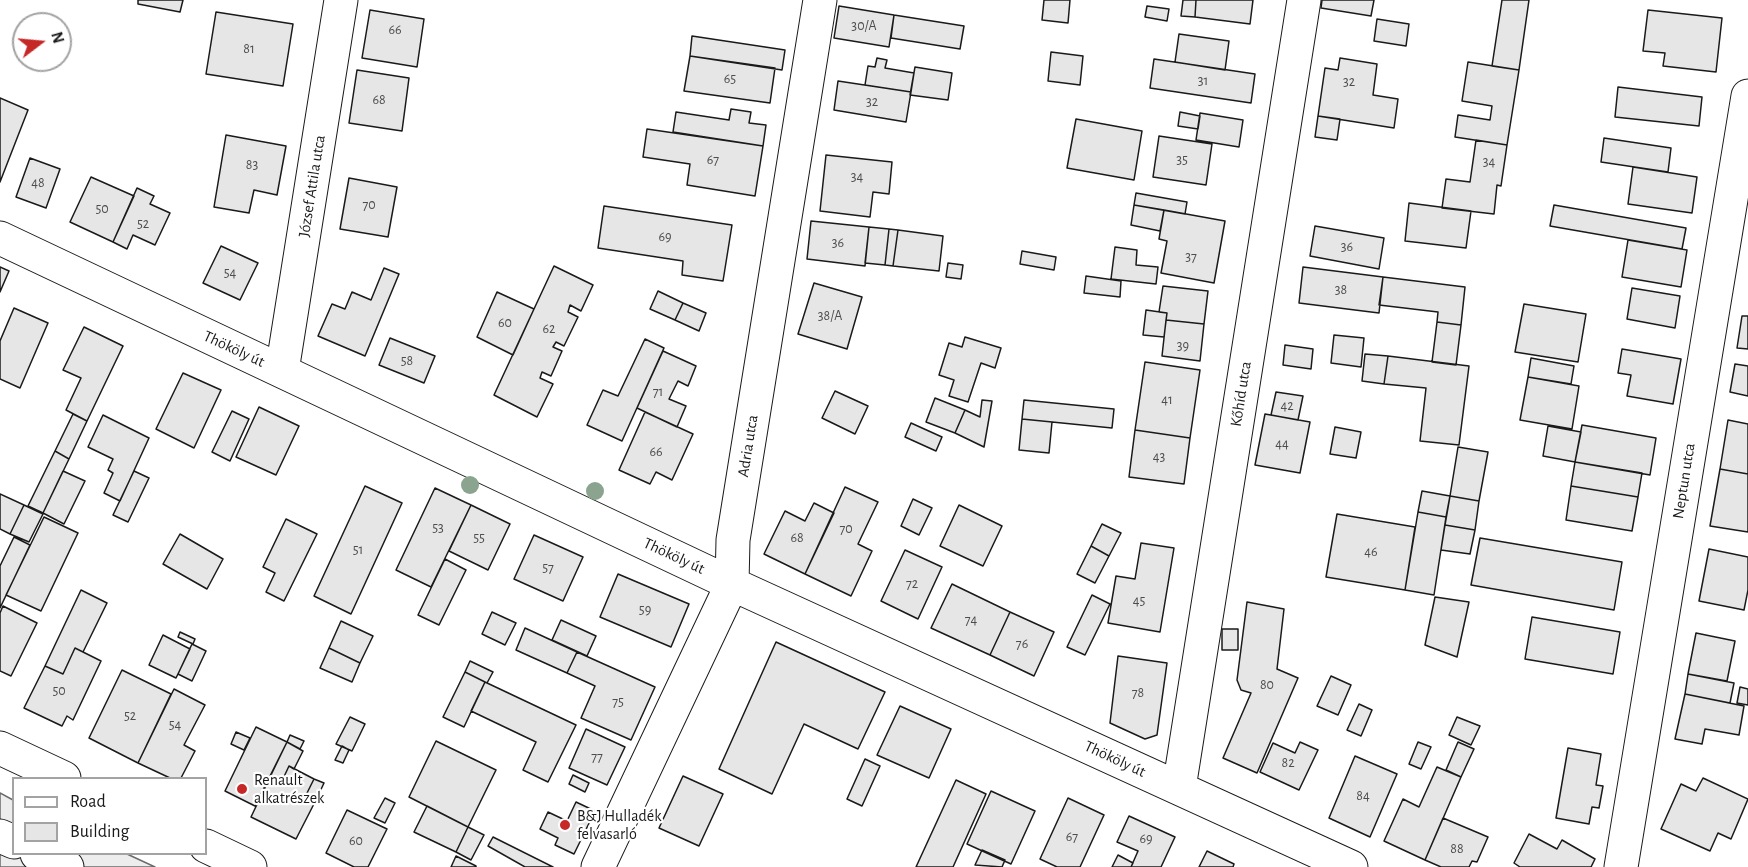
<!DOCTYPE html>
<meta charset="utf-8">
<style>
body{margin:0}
#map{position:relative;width:1748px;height:867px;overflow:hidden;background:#fff;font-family:"Alegreya Sans",sans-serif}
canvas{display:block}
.legend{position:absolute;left:12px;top:777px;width:195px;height:78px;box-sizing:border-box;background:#fff;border:2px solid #a3a3a3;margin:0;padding:8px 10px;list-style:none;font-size:18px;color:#1a1a1a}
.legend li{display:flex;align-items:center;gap:12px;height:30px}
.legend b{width:30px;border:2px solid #a3a3a3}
.north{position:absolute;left:12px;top:12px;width:60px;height:60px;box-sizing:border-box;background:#fff;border:2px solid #a3a3a3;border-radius:50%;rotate:74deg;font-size:16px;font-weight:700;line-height:24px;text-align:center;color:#1a1a1a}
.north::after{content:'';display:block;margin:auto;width:21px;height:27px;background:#c62828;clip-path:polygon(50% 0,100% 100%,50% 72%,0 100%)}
</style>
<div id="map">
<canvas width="1748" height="867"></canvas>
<ul class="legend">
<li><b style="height:8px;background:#fff"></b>Road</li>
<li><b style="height:16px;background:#e6e6e6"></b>Building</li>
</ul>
<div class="north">N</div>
</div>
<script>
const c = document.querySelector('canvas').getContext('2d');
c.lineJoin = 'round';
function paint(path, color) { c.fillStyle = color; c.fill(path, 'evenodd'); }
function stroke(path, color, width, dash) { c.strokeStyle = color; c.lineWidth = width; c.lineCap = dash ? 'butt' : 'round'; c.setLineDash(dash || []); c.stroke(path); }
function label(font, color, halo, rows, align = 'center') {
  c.font = font + ' "Alegreya Sans",sans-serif'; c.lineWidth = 4.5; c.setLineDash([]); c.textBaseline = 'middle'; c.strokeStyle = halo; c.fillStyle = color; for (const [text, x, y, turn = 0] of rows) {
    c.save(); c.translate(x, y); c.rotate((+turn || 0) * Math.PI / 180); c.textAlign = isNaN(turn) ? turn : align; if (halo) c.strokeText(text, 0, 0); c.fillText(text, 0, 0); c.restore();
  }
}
const built = new Path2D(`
 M0 793 13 800 14 854H127L155 867H0Z`);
paint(built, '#ededed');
stroke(built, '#6a6a6a', 1.5);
const building = new Path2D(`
 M138 0H183L180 12 138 4Z
 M1044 0H1070L1068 23 1042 20Z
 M1183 0H1196L1195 17 1181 16Z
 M1196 0H1253L1250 24 1195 17Z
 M1322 0H1374L1371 16 1321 8Z
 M1502 0H1529L1519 70 1492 66Z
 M839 6 894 15 889 47 834 38Z
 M1147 6 1169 9 1167 21 1145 17Z
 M370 10 424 19 417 67 362 58Z
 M1648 10 1722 18 1716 72 1663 66 1665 53 1643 51Z
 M216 12 293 24 283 86 206 74Z
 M894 15 964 26 960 49 891 38Z
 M1377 19 1409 24 1406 46 1374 41Z
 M1179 34 1229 41 1225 70 1175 62Z
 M692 36 785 50 782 70 690 56Z
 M1051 52 1083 56 1080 85 1048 81Z
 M690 56 775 68 770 103 684 91Z
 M877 58 887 60 885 68 914 73 911 92 865 85 868 66 875 67Z
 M1340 58 1377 64 1373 95 1398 99 1394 128 1318 116 1325 68 1338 70Z
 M1154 59 1255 74 1251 103 1150 88Z
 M1468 62 1519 70 1507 145 1455 137 1458 115 1490 120 1492 106 1462 101Z
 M915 67 952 73 948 100 910 95Z
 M357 70 409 78 402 131 349 123Z
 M838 81 911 92 906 122 834 110Z
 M1618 87 1702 97 1699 126 1615 117Z
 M0 98 28 110 0 182Z
 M731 109 751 112 749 123 766 125 763 146 673 132 676 112 729 120Z
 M1180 112 1200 116 1198 129 1178 126Z
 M1200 113 1243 120 1239 147 1196 140Z
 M1318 116 1340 119 1337 140 1315 137Z
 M1076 119 1142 131 1134 180 1067 168Z
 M647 129 763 146 755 196 687 185 690 164 643 157Z
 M226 135 286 146 277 195 254 190 249 213 214 207Z
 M1159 136 1212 144 1206 185 1153 177Z
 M1604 138 1671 148 1668 172 1601 162Z
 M1476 140 1507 145 1501 186 1497 185 1494 214 1442 208 1446 179 1470 182Z
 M826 155 892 162 889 194 873 192 870 217 820 211Z
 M30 158 60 169 46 208 16 197Z
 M1633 167 1697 177 1692 213 1628 204Z
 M91 177 134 196 113 242 70 222Z
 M349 178 397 187 388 237 340 229Z
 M137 188 154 196 150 204 170 213 155 245 133 235 127 249 113 242Z
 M1136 193 1187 202 1185 214 1134 205Z
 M1409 203 1471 211 1466 248 1405 241Z
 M1134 205 1164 210 1160 231 1131 225Z
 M1554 205 1686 228 1682 249 1550 226Z
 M604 206 732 225 723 281 682 275 683 261 598 248Z
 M1164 210 1225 221 1214 283 1161 273 1167 241 1159 239Z
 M811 221 869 227 865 266 807 259Z
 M1315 226 1384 238 1379 269 1310 256Z
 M869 227 889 229 885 265 865 263Z
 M889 229 898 230 893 266 885 265Z
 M898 230 943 236 939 271 893 266Z
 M1628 240 1687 250 1681 287 1622 277Z
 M221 246 258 263 240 300 203 283Z
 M1115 247 1137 250 1136 265 1158 267 1156 284 1111 279Z
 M1022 251 1056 257 1054 270 1020 264Z
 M948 263 963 265 961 279 946 277Z
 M554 266 593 285 581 311 570 305 568 312 578 317 564 346 556 342 553 347 562 351 551 376 542 372 540 378 553 384 537 417 494 395Z
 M0 267 9 271 0 292Z
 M1303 267 1383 277 1379 313 1299 303Z
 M384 268 399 274 365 356 318 336 332 304 345 309 352 292 371 300Z
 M1086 276 1121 281 1120 297 1084 293Z
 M1383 277 1465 287 1461 325 1437 322 1438 312 1379 305Z
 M814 283 862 297 847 349 798 334Z
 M1163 286 1208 291 1204 324 1166 320 1167 313 1159 312Z
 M1632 288 1680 296 1675 328 1627 319Z
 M658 291 683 303 675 320 650 309Z
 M497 292 534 309 513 355 477 337Z
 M683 303 706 313 699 331 675 320Z
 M1524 304 1586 314 1578 362 1515 352Z
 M14 308 48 323 20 388 0 379V341Z
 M1146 310 1167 313 1164 337 1143 335Z
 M1742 316H1748V349L1737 348Z
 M1166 320 1204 324 1200 361 1162 356Z
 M1437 322 1461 325 1456 365 1432 362Z
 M84 327 123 346 87 421 66 410 81 378 63 370Z
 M1334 335 1364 338 1361 367 1331 363Z
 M965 337 1001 348 995 368 981 363 968 402 949 396 954 380 939 375 949 343 962 347Z
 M390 338 435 356 424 383 379 365Z
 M645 339 664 348 622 441 587 425 603 390 618 396Z
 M1285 345 1313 349 1311 369 1283 365Z
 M1622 349 1681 359 1673 404 1627 396 1631 375 1618 373Z
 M663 351 696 366 688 386 678 381 669 399 686 406 677 427 637 408Z
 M1365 354 1388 356 1384 384 1362 381Z
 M1388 356 1469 366 1459 445 1420 441 1426 388 1384 384Z
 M1531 358 1574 366 1571 384 1528 377Z
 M1145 362 1200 370 1190 438 1135 430Z
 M1735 364 1748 366V396L1730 392Z
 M183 373 221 390 194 448 156 429Z
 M1528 377 1579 386 1572 429 1520 420Z
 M835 391 868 406 855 434 822 418Z
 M1276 392 1303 396 1298 420 1271 415Z
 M935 398 965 410 955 433 926 422Z
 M982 400 992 401 984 447 955 433 965 410 980 417Z
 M1024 400 1114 409 1112 428 1022 419Z
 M259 407 299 426 276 475 236 457Z
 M232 411 249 419 230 461 212 452Z
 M645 412 693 434 672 480 656 472 650 484 619 470Z
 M73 414 87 421 69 459 55 451Z
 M1265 414 1310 422 1300 473 1255 465Z
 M103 415 149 438 120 501 104 493 113 473 108 470 113 459 88 447Z
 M1022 419 1052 422 1049 453 1019 450Z
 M1728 420 1748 424V474L1720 469Z
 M911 423 942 437 936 451 905 437Z
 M1582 425 1656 438 1650 475 1575 462Z
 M1548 426 1581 432 1575 462 1543 456Z
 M1335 427 1361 432 1356 458 1330 454Z
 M1135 430 1190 438 1184 484 1129 477Z
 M1458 447 1488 452 1479 501 1450 496Z
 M55 451 69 459 43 513 28 506Z
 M1575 462 1642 473 1638 497 1571 486Z
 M1720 469 1748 474V532L1710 526Z
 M63 471 85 481 64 524 43 513Z
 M134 471 149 478 128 522 113 515Z
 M365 486 402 503 351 614 314 596Z
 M1571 486 1638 497 1632 531 1566 520Z
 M845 487 878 502 858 544 872 551 851 596 805 574Z
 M435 488 471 505 431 587 396 570Z
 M1422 491 1450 496 1446 517 1418 512Z
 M0 494 24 505 10 534 0 529Z
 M1450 496 1479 501 1475 530 1445 525Z
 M913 499 932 508 919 535 901 526Z
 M814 503 834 513 805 574 764 554 785 511 805 521Z
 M24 505 43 514 29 542 10 534Z
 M471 505 510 524 488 570 449 551Z
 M959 505 1002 526 983 566 940 546Z
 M1418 512 1446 517 1434 595 1405 590Z
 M1337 514 1415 527 1405 590 1326 577Z
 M44 517 78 533 41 611 6 595Z
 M286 519 317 534 284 601 266 592 275 573 263 567Z
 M1102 524 1121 533 1109 556 1091 546Z
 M1445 525 1475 530 1470 554 1441 550Z
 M180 534 223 559 207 589 163 564Z
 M534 535 583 557 563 601 514 579Z
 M14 537 30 545 0 608V566Z
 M1480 538 1622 562 1614 610 1471 585Z
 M1141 543 1174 548 1160 632 1108 623 1116 576 1135 579Z
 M1091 546 1109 556 1095 583 1077 574Z
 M1709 549 1748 557V590L1744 610 1699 601Z
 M905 550 942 567 918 619 881 601Z
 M445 559 466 570 439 625 418 615Z
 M618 574 689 604 671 647 600 617Z
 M952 584 1010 612 990 655 931 628Z
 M81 590 107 603 83 652 75 648 63 674 45 666Z
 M1092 595 1110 604 1085 655 1067 647Z
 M1435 597 1469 602 1457 657 1425 645Z
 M1247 602 1284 609 1277 669 1298 678 1257 773 1223 758 1251 693 1241 690 1237 680Z
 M3 606 37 623 11 676 0 671V613Z
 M492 612 516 623 505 645 482 634Z
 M1010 612 1054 632 1034 676 990 655Z
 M1532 617 1620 632 1613 674 1525 659Z
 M561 620 596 636 587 656 552 640Z
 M341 621 373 636 360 663 329 648Z
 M525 628 577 652 567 673 516 650Z
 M1222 629H1238V650H1222Z
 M180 632 195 639 193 644 178 637Z
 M1696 633 1735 641 1727 681 1688 674Z
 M163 635 190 649 176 678 149 665Z
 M776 642 885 692 858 749 804 724 772 794 719 769Z
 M192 644 206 651 192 681 178 674Z
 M75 648 101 661 73 720 67 716 62 726 24 708 45 666 63 674Z
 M329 648 360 663 352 682 320 668Z
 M577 652 655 687 631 740 581 718 595 686 567 673Z
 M1118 656 1167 663 1157 735 1145 739 1110 723Z
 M470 661 493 672 487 683 465 672Z
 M122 670 171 694 138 763 89 738Z
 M465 672 485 682 464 727 443 717Z
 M1688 674 1734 683 1730 703 1685 694Z
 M1331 676 1351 685 1338 715 1317 706Z
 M485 682 576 725 548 782 523 770 536 742 471 711Z
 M1740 687 1748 689V705L1737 703Z
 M174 689 205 705 184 745 195 751 181 778H170L138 763Z
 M1685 694 1744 706 1739 735 1705 729 1702 744 1675 739Z
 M1359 704 1372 710 1361 736 1347 730Z
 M900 706 951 729 929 778 877 755Z
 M350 717 365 724 352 751 336 744Z
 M1457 717 1480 726 1471 745 1449 735Z
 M256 727 287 742 255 806 225 791Z
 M586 729 625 747 607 785 569 768Z
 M236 732 250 738 244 750 231 744Z
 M290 735 304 741 300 749 287 742Z
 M436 741 496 770 468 827 409 797Z
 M287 742 303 751 294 769 289 766 282 781 271 775Z
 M1300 742 1318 750 1299 790 1260 772 1273 743 1295 753Z
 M1418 742 1431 747 1421 769 1409 764Z
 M1458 742 1474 749 1461 777 1446 770Z
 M342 746 349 750 343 763 335 760Z
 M1568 748 1601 754 1596 785 1603 786 1599 808 1592 807 1589 824 1556 818Z
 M1355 756 1397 774 1370 837 1329 818Z
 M865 759 880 766 862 806 847 799Z
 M289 766 314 779 307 793 317 798 296 839 251 817 271 775 282 781Z
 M1437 767 1461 777 1425 860 1384 841 1403 799 1419 807Z
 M573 775 589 783 585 792 569 784Z
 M683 776 723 794 699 846 659 828Z
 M1703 778 1748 799 1731 839 1718 833 1710 851 1661 829 1681 784 1696 791Z
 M314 779 324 783 317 798 307 793Z
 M956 780 986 794 953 867H916Z
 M991 791 1035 811 1011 864 967 844Z
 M385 798 395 803 385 823 374 818Z
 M1068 798 1104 815 1080 867H1057L1040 859Z
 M576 802 595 811 574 854 555 845 558 838 540 829 548 812 567 821Z
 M427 806 468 827 456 852 414 832Z
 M347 810 387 829 368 867H354L326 853Z
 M1129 816 1175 837 1161 867H1131L1138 851 1117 842Z
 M1443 818 1488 837 1477 862 1472 861 1469 867H1441L1425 860Z
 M468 827 484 835 471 860 456 852Z
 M1529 834 1557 849 1562 840 1595 859 1591 867H1520L1514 863Z
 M493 837 553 867H525L488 846Z
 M982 850 1005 860 1002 867 975 865Z
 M1207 851 1234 864 1233 867H1199Z
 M1118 855 1133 863 1131 867H1112Z
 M456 856 476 866V867H451Z`);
paint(building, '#e6e6e6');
stroke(building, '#1a1a1a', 1.5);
const minor = new Path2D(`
 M0 238 732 584 1351 867
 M282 371 341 0
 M1179 788 1304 0
 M0 836 14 842
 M37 854 67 867
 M598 867 732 584 733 540 820 0
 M1621 867 1748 96`);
const major = new Path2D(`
 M0 748 64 778
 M206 846 250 867`);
stroke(minor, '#1a1a1a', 35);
stroke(major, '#1a1a1a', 35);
stroke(minor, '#fff', 33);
stroke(major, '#fff', 33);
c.fillStyle = '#8aa48f';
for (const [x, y] of [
 [470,485],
 [595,491]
]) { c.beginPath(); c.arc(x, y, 9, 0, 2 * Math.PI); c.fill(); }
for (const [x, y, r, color] of [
 [242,789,6,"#c62828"],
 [565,825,6,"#c62828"]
]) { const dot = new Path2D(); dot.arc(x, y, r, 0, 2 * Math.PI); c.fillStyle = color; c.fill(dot); stroke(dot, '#fff', 2); }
label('14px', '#4d4d4d', null, [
 ["30/A",864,26],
 ["66",395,30],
 ["81",249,49],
 ["65",730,79],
 ["31",1203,81],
 ["32",1349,82],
 ["68",379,100],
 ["32",872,102],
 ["67",713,160],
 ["35",1182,160],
 ["34",1489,162],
 ["83",252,165],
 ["34",857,177],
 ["48",38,183],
 ["70",369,205],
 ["50",102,209],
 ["52",143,224],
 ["69",665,237],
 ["36",838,243],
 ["36",1347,247],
 ["37",1191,257],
 ["54",230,273],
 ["38",1341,290],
 ["38/A",830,316],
 ["60",505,323],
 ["62",549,329],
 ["39",1183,346],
 ["58",407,361],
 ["71",658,392],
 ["41",1167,400],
 ["42",1287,406],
 ["44",1282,444],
 ["66",656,452],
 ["43",1159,457],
 ["53",438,528],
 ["70",846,529],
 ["55",479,538],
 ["68",797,538],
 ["51",358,550],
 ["46",1371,552],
 ["57",548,568],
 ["72",912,584],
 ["45",1139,601],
 ["59",645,610],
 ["74",971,620],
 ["76",1022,644],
 ["80",1267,685],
 ["50",59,691],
 ["78",1138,693],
 ["75",618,702],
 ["52",130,716],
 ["54",175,725],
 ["77",597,757],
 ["82",1288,763],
 ["84",1363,796],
 ["67",1072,837],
 ["69",1146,839],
 ["60",356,841],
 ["88",1457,849]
]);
label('16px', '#1a1a1a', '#fff', [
 ["József Attila utca",312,186,-81],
 ["Thököly út",234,349,25],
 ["Kőhíd utca",1241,394,-81],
 ["Adria utca",748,446,-81],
 ["Neptun utca",1684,481,-81],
 ["Thököly út",674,556,25],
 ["Thököly út",1115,759,25]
]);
label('16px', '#1a1a1a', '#fff', [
 ["Renault",254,780],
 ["alkatrészek",254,798],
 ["B&J Hulladék",577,816],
 ["felvasarló",577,834]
], 'left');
</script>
